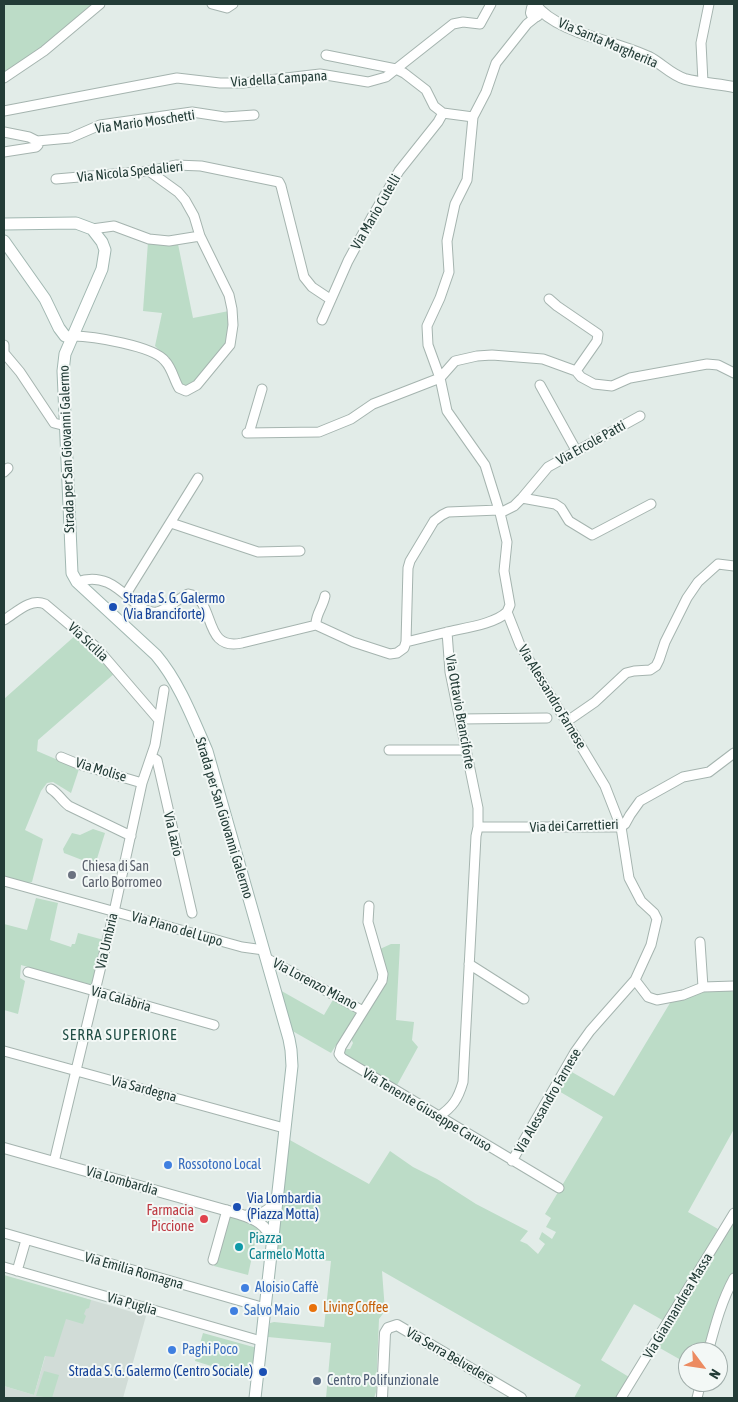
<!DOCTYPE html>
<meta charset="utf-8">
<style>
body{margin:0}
#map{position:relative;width:738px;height:1402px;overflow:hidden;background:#e2ece8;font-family:"Asap Condensed",sans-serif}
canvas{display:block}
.frame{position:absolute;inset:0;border:5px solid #233c37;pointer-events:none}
.north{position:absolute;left:678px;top:1342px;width:50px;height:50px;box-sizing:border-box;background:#f3f8f6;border:1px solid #a0adaa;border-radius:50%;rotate:121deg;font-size:14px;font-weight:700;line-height:20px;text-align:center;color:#233c37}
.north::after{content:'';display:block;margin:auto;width:18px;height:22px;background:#ec8b61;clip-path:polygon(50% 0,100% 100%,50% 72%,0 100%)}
</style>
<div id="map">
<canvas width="738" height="1402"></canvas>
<div class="frame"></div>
<div class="north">N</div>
</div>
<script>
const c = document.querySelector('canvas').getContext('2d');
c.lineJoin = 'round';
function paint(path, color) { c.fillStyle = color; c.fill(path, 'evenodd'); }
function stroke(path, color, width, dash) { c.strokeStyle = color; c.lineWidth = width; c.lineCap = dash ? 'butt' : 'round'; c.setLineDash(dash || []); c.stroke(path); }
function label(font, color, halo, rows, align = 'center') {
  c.font = font + ' "Asap Condensed",sans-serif'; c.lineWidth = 4; c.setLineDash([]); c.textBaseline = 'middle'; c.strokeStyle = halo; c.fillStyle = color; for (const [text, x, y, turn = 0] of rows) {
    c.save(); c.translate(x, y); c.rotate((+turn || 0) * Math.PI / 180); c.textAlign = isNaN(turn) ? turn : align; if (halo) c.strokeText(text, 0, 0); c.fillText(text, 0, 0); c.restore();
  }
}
paint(new Path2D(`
 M64 1292 146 1316 123 1398H4V1386L34 1395Z`), '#d1dcd7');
paint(new Path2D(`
 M4 4H95L42 48 4 73Z
 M148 242 178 244 193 318 229 311 230 324 228 343 191 387H182L169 360 155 346 162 313 143 311Z
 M77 634 93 648 115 673 38 740 37 751 79 769 71 793 53 782 47 783 41 791 25 830 43 839 32 882 28 883 4 876V699Z
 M93 829 105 833 95 865 64 853 63 849 72 833 80 835Z
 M36 898 58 903 50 940 71 947 72 944H75L78 933 104 940 94 986 21 965 20 978 25 981 18 1014 4 1010V924L27 930Z
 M391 944H400L396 1020 414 1022 412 1040 418 1047 396 1087 345 1055V1049H350L353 1043 351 1039 382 990 380 949Z
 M278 989 324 1015 334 998 358 1011 331 1053 289 1029Z
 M729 990 732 992 734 991V1129L688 1212 718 1229 664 1321 634 1304 601 1360 629 1377 617 1398H574L581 1385 382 1271 385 1311 379 1319 376 1392 374 1398H326L331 1343 268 1337 270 1323 274 1322 324 1327 331 1261 276 1257 288 1139 369 1184 390 1151 413 1167 437 1179 476 1204 528 1231 520 1241 527 1244 538 1254 545 1244 539 1239 542 1232 552 1239 556 1232 546 1227 551 1218 545 1214 603 1117 557 1090 570 1071 614 1096 670 1003 705 991Z
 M228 1216C245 1220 263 1225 268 1244L255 1243 248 1275 214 1266Z
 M734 1219V1273L723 1295 706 1352H688V1364L658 1347Z
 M4 1275 91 1300 89 1308 86 1309 84 1314 86 1316 83 1324 66 1319 54 1357 45 1356 34 1395 4 1386Z
 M203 1333 257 1348 253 1379 195 1361Z
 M44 1371 59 1375 52 1398 36 1396Z`), '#bcdcc7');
const minor = new Path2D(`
 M212 4 227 8 233 4
 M326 55 396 69 453 24 463 22 480 24 491 4
 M4 78 44 51 100 4
 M703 82 701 43 709 4
 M4 111 177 78 220 83H243L320 74 368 82 386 77 396 69 404 73 426 90 434 106 443 113 473 117
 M4 132 29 137 37 141 38 145 36 147 4 152
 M37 141 70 138 100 125 192 112 225 117 254 115
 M56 179 149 171 176 165 201 166 279 182 281 186 304 277 312 287 330 299
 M92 229 114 226 149 239 169 241 200 236
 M549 299 557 306 598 334 597 341 576 371
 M322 320 348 261 373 215 399 171 438 122 443 113
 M73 336C92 336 154 346 165 361 172 368 174 380 179 388L186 391 197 385 230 345 233 325 232 309 229 295 200 236 194 216 185 200 178 192 149 171
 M4 345V353L20 372 54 423 66 426
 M540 385 577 452
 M247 433 319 432 351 419 373 404 440 378 455 361 477 356 492 355 543 359 576 371 581 377 594 384 612 386 630 378 707 364 718 365 734 373
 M249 433 262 389
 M4 472 8 468
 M522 498 555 504 561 508 569 521 592 535 651 504
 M500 513 514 506 522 498 548 467 640 416
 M171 523 258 552 300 551
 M77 582C118 567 133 616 157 612 166 610 179 598 188 594 217 598 201 652 242 643L316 625 353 642 390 654 397 653 404 648 406 642 447 632 450 672 478 808V827L476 836 463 1082C458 1099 453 1107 438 1117
 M126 594 198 478
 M4 620C17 612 30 598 45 604L96 647 158 719
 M316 625C315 615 323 607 325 596
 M447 632C464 628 495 624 507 612
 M406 642 408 568 410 561 434 521 442 515 448 512 499 510
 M460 719 547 718
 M566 722 595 702 626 673 634 671 650 670 656 666 659 660 665 642 687 598 698 582 718 564 734 566
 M389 750H466
 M61 757 78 764 142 783
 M152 757 157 760 192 913
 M51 789C59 794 62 801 69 806L131 836
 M478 827H621L625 824 630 815 640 801 683 777 709 772 734 753
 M4 881 242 947 264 950
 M369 906 368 922 383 974 382 981 341 1047 339 1054 342 1058 559 1188
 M700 942 703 987
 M266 958 363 1011
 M469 964 524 999
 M28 972 214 1025
 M635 980 648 997 657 1000 683 995 703 987 734 986
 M4 1051 284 1128
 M512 1161 575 1052 590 1031 635 980 651 945 657 919 654 913 641 901 629 878 621 827 605 786 520 645 507 612 510 605 504 571 507 542 500 513 485 465 447 411 440 378 428 345 427 326 440 298 449 272 447 241 455 204 467 180 473 117 486 92 496 63 527 24 537 16
 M54 1162 114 912 142 783 155 745 164 690
 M4 1233 265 1308
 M213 1260 227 1210
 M4 1267 261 1341
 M17 1271 26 1240
 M708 1352C715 1326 721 1302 734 1278
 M621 1398 734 1213
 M697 1398 701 1382`);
const tertiary = new Path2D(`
 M535 4C556 33 616 41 649 57 661 63 671 75 685 79 701 83 718 84 734 87
 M537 7 532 8 531 13 532 15 537 16 540 13V10
 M4 1148 239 1214C255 1219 266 1224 272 1240
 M248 1215C261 1216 270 1211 277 1199
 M382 1398 385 1333 388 1328 397 1325 521 1398`);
const secondary = new Path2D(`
 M4 224 76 223 92 229 102 242 105 250 102 269 65 354 63 371 72 573 77 582 156 655C179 682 193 719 207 751L289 1039 291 1050 292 1066 255 1398
 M4 241 45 299 59 328 65 336 69 337 73 336`);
stroke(minor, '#a5b4af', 11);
stroke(tertiary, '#a5b4af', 12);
stroke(secondary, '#a1b7b1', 13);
stroke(minor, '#fff', 9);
stroke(tertiary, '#fff', 10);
stroke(secondary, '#fff', 11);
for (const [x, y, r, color] of [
 [113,607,5,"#1a4fb4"],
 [72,875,5,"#6b7280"],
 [168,1165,5,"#3f7fe0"],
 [237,1207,5,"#1a4fb4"],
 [204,1219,5,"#e0444e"],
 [239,1247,5,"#0f9aa8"],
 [245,1288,5,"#3f7fe0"],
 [313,1308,5,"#e8710a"],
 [234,1311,5,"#3f7fe0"],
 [172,1350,5,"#3f7fe0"],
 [263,1372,5,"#1a4fb4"],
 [317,1381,5,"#5c6f8a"]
]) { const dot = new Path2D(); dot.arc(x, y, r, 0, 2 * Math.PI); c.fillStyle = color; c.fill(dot); stroke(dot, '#f3f8f6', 2); }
label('14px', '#233c37', '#f3f8f6', [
 ["Via Santa Margherita",608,43,23],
 ["Via della Campana",279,79,-4],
 ["Via Mario Moschetti",145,122,-8],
 ["Via Nicola Spedalieri",130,172,-6],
 ["Via Mario Cutelli",376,212,-60],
 ["Via Ercole Patti",591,443,-29],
 ["Strada per San Giovanni Galermo",67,449,-92],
 ["Via Sicilia",88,642,43],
 ["Via Alessandro Farnese",552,697,59],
 ["Via Ottavio Branciforte",460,712,80],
 ["Via Molise",101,770,17],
 ["Strada per San Giovanni Galermo",224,818,73],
 ["Via dei Carrettieri",574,826,-2],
 ["Via Lazio",173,834,77],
 ["Via Piano del Lupo",177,929,16],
 ["Via Umbria",107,941,-77],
 ["Via Lorenzo Miano",315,984,28],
 ["Via Calabria",121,999,16],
 ["Via Sardegna",144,1089,15],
 ["Via Alessandro Farnese",548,1101,-60],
 ["Via Tenente Giuseppe Caruso",427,1110,31],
 ["Via Lombardia",122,1181,16],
 ["Via Emilia Romagna",134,1271,16],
 ["Via Puglia",132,1304,16],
 ["Via Giannandrea Massa",678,1306,-59],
 ["Via Serra Belvedere",450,1356,30]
]);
label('14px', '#164399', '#f3f8f6', [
 ["Strada S. G. Galermo",123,599],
 ["(Via Branciforte)",123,615],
 ["Via Lombardia",247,1199],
 ["(Piazza Motta)",247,1215],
 ["Strada S. G. Galermo (Centro Sociale)",253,1372,"right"]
], 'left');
label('14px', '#5b616d', '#f3f8f6', [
 ["Chiesa di San",82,867],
 ["Carlo Borromeo",82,883]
], 'left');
label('14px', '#366cbe', '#f3f8f6', [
 ["Rossotono Local",178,1165],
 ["Aloisio Caffè",255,1288],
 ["Salvo Maio",244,1311],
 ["Paghi Poco",182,1350]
], 'left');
label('14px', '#be3a42', '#f3f8f6', [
 ["Farmacia",194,1211],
 ["Piccione",194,1227]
], 'right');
label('14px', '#0d838f', '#f3f8f6', [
 ["Piazza",249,1239],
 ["Carmelo Motta",249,1255]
], 'left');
label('14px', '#c56008', '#f3f8f6', [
 ["Living Coffee",323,1308]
], 'left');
label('14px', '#4e5e75', '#f3f8f6', [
 ["Centro Polifunzionale",327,1381]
], 'left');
c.letterSpacing = '1px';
label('15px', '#204e45', '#f3f8f6', [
 ["SERRA SUPERIORE",120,1035]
]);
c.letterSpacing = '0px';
</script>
